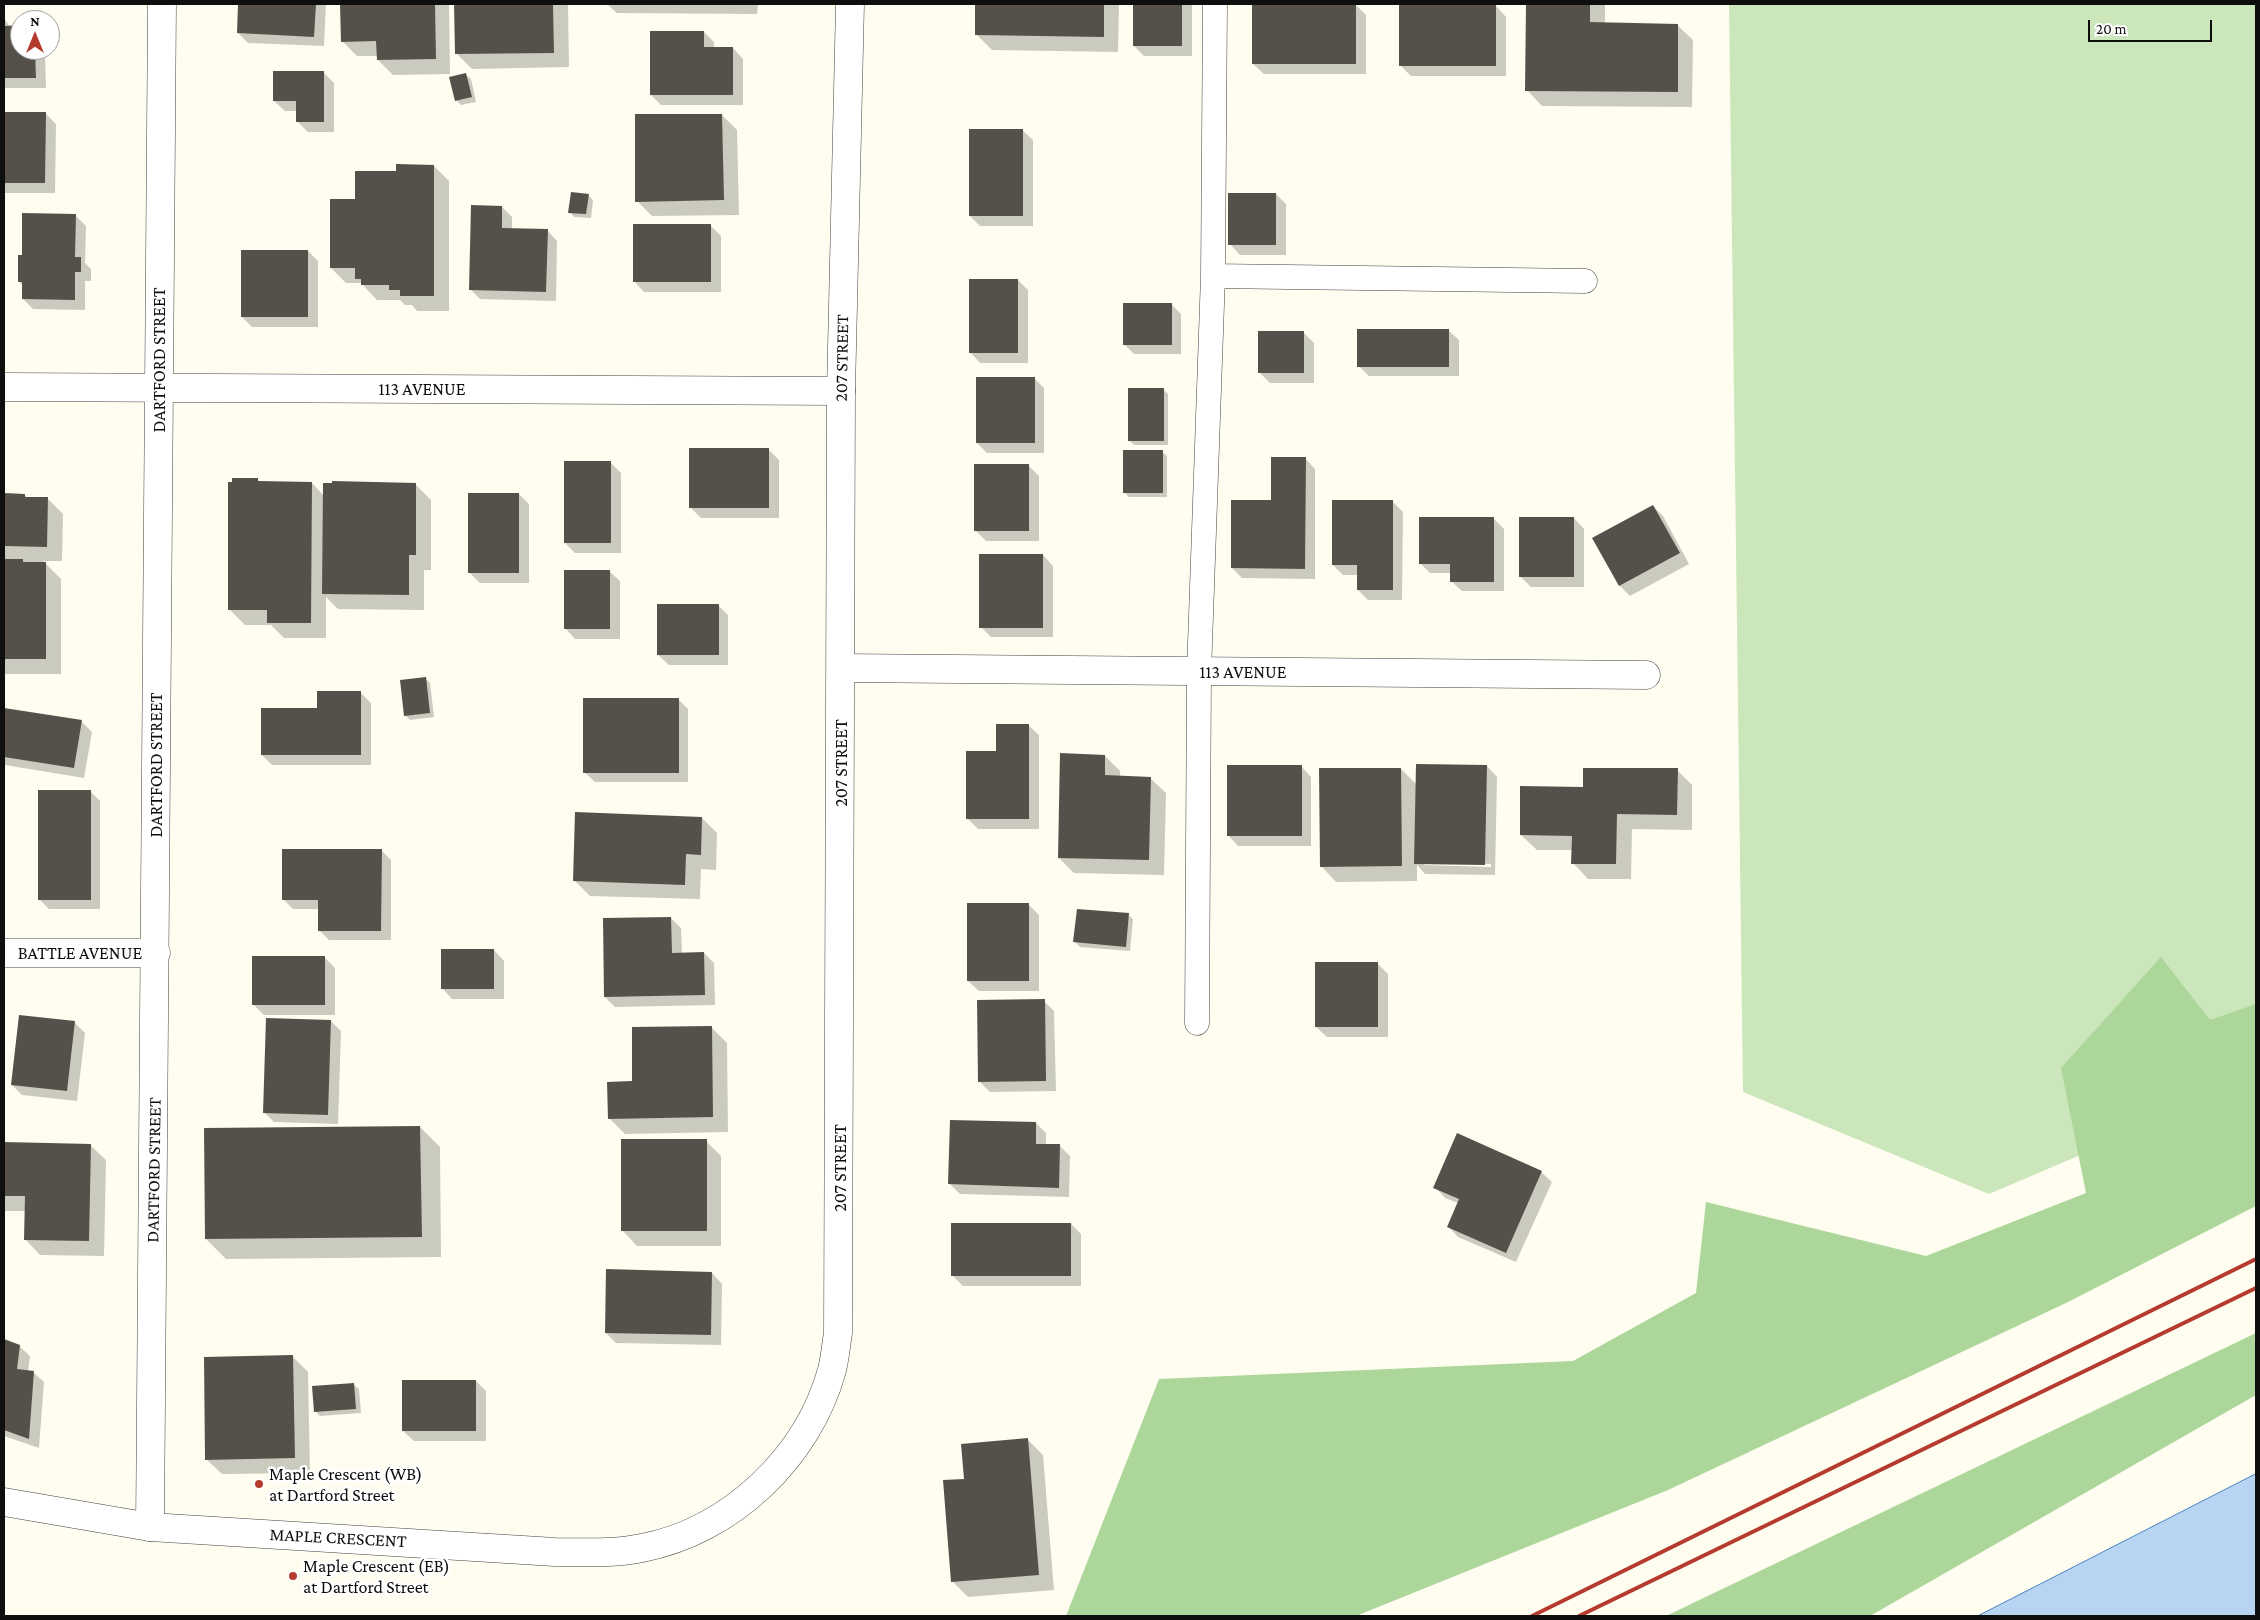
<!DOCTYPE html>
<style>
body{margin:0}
#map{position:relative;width:2260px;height:1620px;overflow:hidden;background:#fefdef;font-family:"Crimson Pro",serif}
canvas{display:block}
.frame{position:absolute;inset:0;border:5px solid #0e0e0e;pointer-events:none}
.north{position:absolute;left:10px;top:10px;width:50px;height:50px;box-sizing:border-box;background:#fff;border:1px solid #9f9f9f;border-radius:50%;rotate:0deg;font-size:14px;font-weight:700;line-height:20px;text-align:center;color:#0e0e0e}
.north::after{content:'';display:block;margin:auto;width:18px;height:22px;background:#b53b2e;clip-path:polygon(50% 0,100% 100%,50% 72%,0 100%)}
.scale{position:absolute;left:2088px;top:20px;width:124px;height:22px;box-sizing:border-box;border:2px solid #0e0e0e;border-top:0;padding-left:6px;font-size:15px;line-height:18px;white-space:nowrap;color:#0e0e0e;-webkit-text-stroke:4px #fff;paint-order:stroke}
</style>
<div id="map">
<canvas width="2260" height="1620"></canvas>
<div class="frame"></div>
<div class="north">N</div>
<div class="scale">20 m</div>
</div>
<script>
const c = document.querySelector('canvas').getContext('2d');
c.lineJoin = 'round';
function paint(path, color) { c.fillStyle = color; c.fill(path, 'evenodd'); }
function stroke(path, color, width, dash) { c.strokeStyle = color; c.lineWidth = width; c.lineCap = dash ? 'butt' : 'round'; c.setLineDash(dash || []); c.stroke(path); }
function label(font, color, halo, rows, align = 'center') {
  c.font = font + ' "Crimson Pro",serif'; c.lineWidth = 5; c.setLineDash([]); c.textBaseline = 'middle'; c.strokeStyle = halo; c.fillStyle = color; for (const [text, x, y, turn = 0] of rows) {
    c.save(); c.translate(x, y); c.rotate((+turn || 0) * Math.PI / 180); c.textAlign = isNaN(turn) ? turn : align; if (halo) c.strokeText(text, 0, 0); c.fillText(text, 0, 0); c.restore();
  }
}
paint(new Path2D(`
 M1729 4H2256V1080L1989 1194 1743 1092Z`), '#cbe6bb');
paint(new Path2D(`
 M2161 957 2210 1020 2256 1004V1206L2066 1303 1668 1490 1356 1616H1066L1159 1379 1573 1361 1696 1293 1706 1202 1926 1256 2086 1193 2061 1068Z
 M2256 1333V1395L1870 1616H1666Z`), '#add69b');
const water = new Path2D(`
 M2256 1474V1616H1978Z`);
paint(water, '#b7d4f2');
stroke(water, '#437ec4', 1);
paint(new Path2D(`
 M239 4H326L324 46 248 43 238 33Z
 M341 4H449L450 74 393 75 378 60V56H357L342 41Z
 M456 4H568L569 67 472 69 456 53Z
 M607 4H758L757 14 617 13Z
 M977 4H1119L1118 52 992 50 976 34Z
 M1134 4H1192V56H1144L1134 46Z
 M1527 4H1605V24L1677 25 1693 40 1692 107 1542 106 1527 90Z
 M1356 5 1366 15V74H1264L1253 64Z
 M1496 6 1506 17V76H1411L1401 66Z
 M4 18 10 27H20V50H45L46 88H4Z
 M704 32 714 42V48H733L743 59V105H661L651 95Z
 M323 72 334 83V132H308L297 121V111H285L274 101Z
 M466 75 471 79 476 102 461 105 456 100Z
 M4 113 46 114 56 124 55 193H4Z
 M722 115 737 130 739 215 652 216 637 201Z
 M1022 130 1033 140V226H980L970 216Z
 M434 166 449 181V311H417L412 305H405L400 300H377L361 283H346L331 268 356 200 397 173Z
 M1276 194 1286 204V255H1240L1230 244Z
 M588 195 593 200 591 218 574 217 570 212Z
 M502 207 512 217V229L547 230 557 241 556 301 480 299 470 289Z
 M75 215 86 226 85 263 91 269V281H85V310L33 309 23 299V286L19 281 23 256Z
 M711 226 721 236V292H644L634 281Z
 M308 251 318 261V327H252L242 317Z
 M1018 280 1028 290V363H980L970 352Z
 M1171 304 1181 314V354H1134L1124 344Z
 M1448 330 1459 340V376H1369L1359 366Z
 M1304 333 1314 343V383H1270L1260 373Z
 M1034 378 1044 388V453H987L977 443Z
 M1163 389 1168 394V445H1134L1129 440Z
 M769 450 779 460V518H701L691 508Z
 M1162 452 1167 456V497H1129L1124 492Z
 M1305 458 1315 469V579L1242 578 1232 568 1272 502Z
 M611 463 621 473V553H575L565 543Z
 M1028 465 1039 476V541H986L976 531Z
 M4 478V494L24 495 28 498H47L63 514 62 561H43L61 579V674H4Z
 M258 480 260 483H312L324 496 416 485 431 500V570H424V610L338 609 326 597V638H284L271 625H245L229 609Z
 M519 494 529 504V583H480L470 573Z
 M1393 502 1403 512 1402 600H1368L1358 590V575H1343L1333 565Z
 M1653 506 1663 516 1689 564 1630 596 1620 586Z
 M1493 518 1504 529V591H1462L1451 581V573H1430L1420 563Z
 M1574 518 1584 529V587H1531L1520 576Z
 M1043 555 1053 566V637H991L981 627Z
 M609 571 620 581V639H575L565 628Z
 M718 605 728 615V665H669L658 655Z
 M425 678 430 683 434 717 410 720 405 715Z
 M361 693 371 703V765H272L262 755 318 709Z
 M678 699 688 709V782H595L584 772Z
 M4 709 82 722 92 732 84 778 5 765Z
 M1028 725 1039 735V829H978L968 819 998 752Z
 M1105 756 1120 771V777L1150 778 1166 793 1164 875 1074 873 1059 858Z
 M1301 766 1311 777V846H1238L1228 835Z
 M1487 766 1497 777 1495 875 1425 874 1417 865V881L1336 882 1321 866 1401 769 1417 785ZM1424 863 1491 864V867L1424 865Z
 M1677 770 1692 785V830L1632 829 1631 879H1588L1573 863V850H1537L1521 835 1584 788Z
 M90 791 100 801V909H49L39 899Z
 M702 818 717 833 716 870 701 869 700 899 590 896 575 881Z
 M381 850 391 860V940H329L319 930V909H293L283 899Z
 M1028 904 1039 915V991H979L968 981Z
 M1128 915 1133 919 1130 951 1080 947 1075 942Z
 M671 918 681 928 682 954 704 953 714 963 715 1005 615 1007 605 997Z
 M494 950 504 961V999H452L442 988Z
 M324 957 335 968V1015H264L254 1005Z
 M1377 963 1388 974V1037H1327L1316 1027Z
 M1044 1001 1054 1011 1056 1091 990 1092 979 1081Z
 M331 1021 341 1031 338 1124 274 1122 264 1112Z
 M74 1022 85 1033 77 1101 22 1095 12 1085Z
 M711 1027 727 1043 728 1132 625 1134 609 1118 634 1082Z
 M1036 1123 1046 1133V1145L1060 1146 1070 1156 1069 1197 960 1194 950 1184Z
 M420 1127 440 1147 441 1257 226 1259 206 1239Z
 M706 1141 721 1156V1246H637L622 1230Z
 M4 1143 90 1145 106 1160 104 1256 40 1255 25 1239V1211H4Z
 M1541 1172 1552 1182 1516 1262 1458 1237 1448 1226 1458 1203 1445 1198 1435 1187Z
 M1071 1224 1081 1234V1286H963L953 1276Z
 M712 1273 722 1284 721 1345 616 1343 606 1333Z
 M4 1341 19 1346 30 1356 28 1371 33 1372 44 1382 39 1448 4 1436Z
 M292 1356 308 1372 310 1473 222 1474 206 1459Z
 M476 1381 486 1391V1441H414L403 1431Z
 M354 1385 359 1389 361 1413 320 1416 315 1411Z
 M1028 1440 1043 1455 1054 1590 968 1597 952 1581Z`), '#0003');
paint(new Path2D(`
 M238 4H316L314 37 237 33Z
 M340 4H435L436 59 377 60 376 41 341 42Z
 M454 4H553L554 53 455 54Z
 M975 4H1104V37L975 35Z
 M1133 4H1182V46H1133Z
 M1252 4H1356V64H1252Z
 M1526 4H1590V22L1678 24V92L1525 91Z
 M1399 5H1496V66H1399Z
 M20 25V50H35L36 78H4V26Z
 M650 31H704V47H733V95H650Z
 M273 71H324V122H296V101H273Z
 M466 73 472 97 455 101 449 77Z
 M4 112H46L45 183H4Z
 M635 114H722L724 200 635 202Z
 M969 129H1023V216H969Z
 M396 164 434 165V296H400V290H389V285H361V279H355V268H330V199H355V171H396Z
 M571 192 589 194 586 214 568 213Z
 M1228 193H1276V245H1228Z
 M471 205 502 206V228L548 229 546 292 469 290Z
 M22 213 76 214 75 257H81V272H75V300L22 299V282H18V255H22Z
 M633 224H711V282H633Z
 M241 250H308V317H241Z
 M969 279H1018V353H969Z
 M1123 303H1172V345H1123Z
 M1357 329H1449V367H1357Z
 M1258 331H1304V373H1258Z
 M976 377H1035V443H976Z
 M1128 388H1164V441H1128Z
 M689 448H769V508H689Z
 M1123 450H1163V493H1123Z
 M1271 457H1306L1305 569 1231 568V500H1271Z
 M564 461H611V543H564Z
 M974 464H1029V531H974Z
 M232 478H258V481L312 482 311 623H267V610H228V482H232Z
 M332 481 416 483V555H409V595L322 594 323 483H332Z
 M4 493 25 494V497H48L47 547 4 546Z
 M468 493H519V573H468Z
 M1332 500H1393V590H1357V565H1332Z
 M1653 505 1680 553 1619 586 1592 538Z
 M1419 517H1494V582H1450V564H1419Z
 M1519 517H1574V577H1519Z
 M979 554H1043V628H979Z
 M4 559H23V562H46V659H4Z
 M564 570H610V629H564Z
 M657 604H719V655H657Z
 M426 677 430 713 404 716 400 680Z
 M317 691H361V755H261V708H317Z
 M583 698H679V773H583Z
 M4 708 82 720 74 768 4 757Z
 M996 724H1029V819H966V751H996Z
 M1060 753 1105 755V775L1151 777 1149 860 1058 858Z
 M1416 764 1487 765 1485 865 1414 864Z
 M1227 765H1302V836H1227Z
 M1319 768H1401L1402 866 1320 867Z
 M1583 768H1678L1677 815 1617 814 1616 864H1571L1572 836 1520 835V786L1583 787Z
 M38 790H91V900H38Z
 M575 812 702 817 701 855 686 854 685 885 573 881Z
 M282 849H382L381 931H318V900H282Z
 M967 903H1029V981H967Z
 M1077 909 1129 913 1126 947 1073 942Z
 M671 917 672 953 704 952 705 995 604 997 603 918Z
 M441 949H494V989H441Z
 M252 956H325V1005H252Z
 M1315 962H1378V1027H1315Z
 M1045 999 1046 1081 978 1082 977 1000Z
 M19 1015 75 1021 67 1091 11 1085Z
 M266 1018 331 1020 328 1115 263 1113Z
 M712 1026 713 1117 608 1119 607 1082 632 1081V1027Z
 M950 1120 1036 1122V1144H1060L1059 1188 948 1184Z
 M420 1126 422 1237 205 1239 204 1128Z
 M1457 1133 1542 1171 1506 1253 1447 1227 1459 1199 1433 1188Z
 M621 1139H707V1231H621Z
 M4 1142 91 1144 89 1241 24 1240 25 1196H4Z
 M951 1223H1071V1276H951Z
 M606 1269 712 1272 711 1335 605 1333Z
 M4 1339 20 1345 17 1369 34 1371 29 1439 4 1430Z
 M293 1355 295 1458 205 1460 204 1357Z
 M402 1380H476V1431H402Z
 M354 1383 356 1409 314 1412 312 1386Z
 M1028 1438 1039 1575 951 1582 943 1480 964 1479 961 1444Z`), '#56504b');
const service = new Path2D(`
 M1213 276 1585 281
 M1197 1023 1199 672 1213 276 1215 4`);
const minor = new Path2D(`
 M4 387 841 391
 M841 668 1646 675
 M4 953H156
 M150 1527 162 4`);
const tertiary = new Path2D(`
 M4 1502 150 1527 555 1552C584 1552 614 1554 642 1548 731 1531 808 1457 832 1370 835 1358 836 1345 838 1333L841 391 850 4`);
stroke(service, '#414141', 25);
stroke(minor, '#414141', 29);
stroke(tertiary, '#414141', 29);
stroke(service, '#fff', 24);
stroke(minor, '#fff', 28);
stroke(tertiary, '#fff', 28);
stroke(new Path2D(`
 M1532 1616 2256 1259
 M1579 1616 2256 1288`), '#b53b2e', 4);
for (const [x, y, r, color] of [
 [259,1484,5,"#b53b2e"],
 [293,1576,5,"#b53b2e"]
]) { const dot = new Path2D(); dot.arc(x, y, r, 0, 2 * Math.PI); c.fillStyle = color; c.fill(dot); stroke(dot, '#fff', 2); }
label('18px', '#0e0e0e', '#fff', [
 ["207 STREET",842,358,-89],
 ["DARTFORD STREET",159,360,-90],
 ["113 AVENUE",422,389],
 ["113 AVENUE",1243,672],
 ["207 STREET",841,763,-90],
 ["DARTFORD STREET",156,765,-90],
 ["BATTLE AVENUE",80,953],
 ["207 STREET",840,1168,-90],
 ["DARTFORD STREET",154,1170,-89],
 ["MAPLE CRESCENT",338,1538,3]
]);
label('18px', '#0e0e0e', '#fff', [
 ["Maple Crescent (WB)",269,1474],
 ["at Dartford Street",269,1495],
 ["Maple Crescent (EB)",303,1566],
 ["at Dartford Street",303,1587]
], 'left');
</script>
